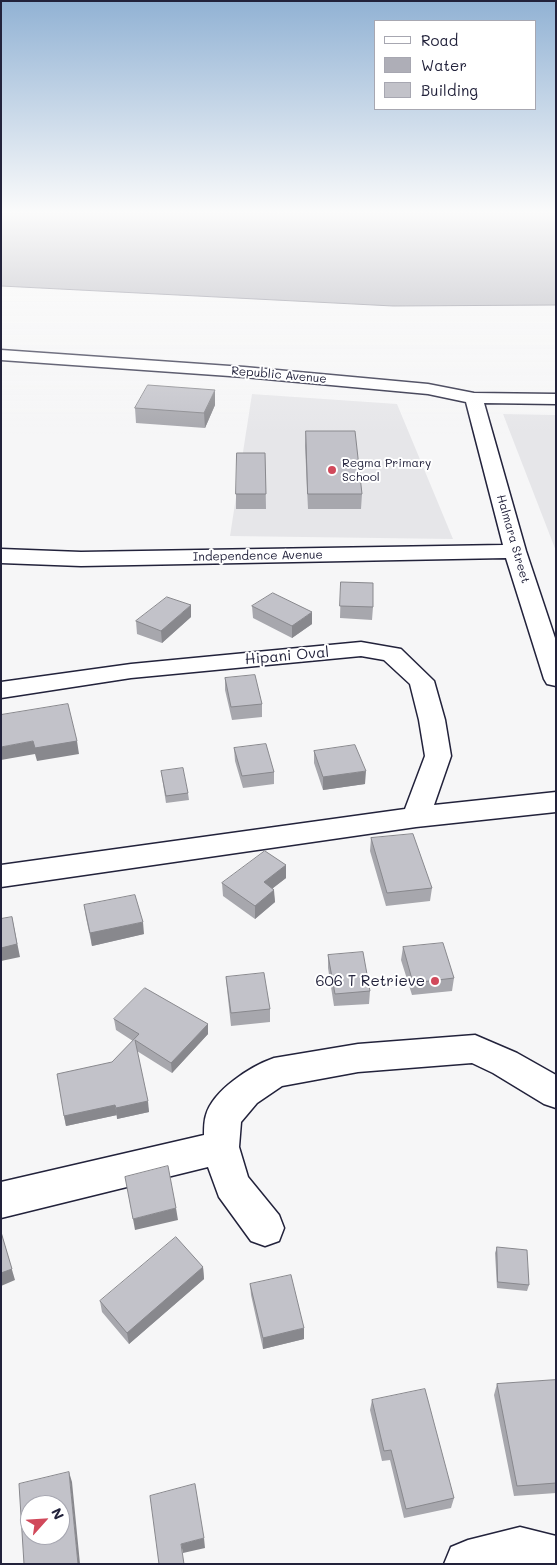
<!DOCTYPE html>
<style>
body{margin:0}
#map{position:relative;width:557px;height:1565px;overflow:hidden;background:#f6f6f7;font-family:Mali,sans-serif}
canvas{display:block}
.frame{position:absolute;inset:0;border:2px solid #22223b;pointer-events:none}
.legend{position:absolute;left:374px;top:20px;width:162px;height:90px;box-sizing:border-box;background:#fff;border:1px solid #a7a7b1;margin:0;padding:6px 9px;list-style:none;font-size:15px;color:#22223b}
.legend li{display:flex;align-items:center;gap:10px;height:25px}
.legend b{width:25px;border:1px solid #a7a7b1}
.north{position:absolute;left:20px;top:1495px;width:50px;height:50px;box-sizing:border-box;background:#fff;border:1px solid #a7a7b1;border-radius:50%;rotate:64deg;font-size:14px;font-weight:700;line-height:20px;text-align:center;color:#22223b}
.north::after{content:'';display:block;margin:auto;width:18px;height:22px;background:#d1495b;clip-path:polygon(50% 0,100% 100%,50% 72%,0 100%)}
</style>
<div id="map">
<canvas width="557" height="1565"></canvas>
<div class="frame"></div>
<ul class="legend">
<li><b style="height:6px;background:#fff"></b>Road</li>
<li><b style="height:14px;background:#aeaeb7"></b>Water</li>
<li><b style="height:14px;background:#c2c2c9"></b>Building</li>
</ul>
<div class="north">N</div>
</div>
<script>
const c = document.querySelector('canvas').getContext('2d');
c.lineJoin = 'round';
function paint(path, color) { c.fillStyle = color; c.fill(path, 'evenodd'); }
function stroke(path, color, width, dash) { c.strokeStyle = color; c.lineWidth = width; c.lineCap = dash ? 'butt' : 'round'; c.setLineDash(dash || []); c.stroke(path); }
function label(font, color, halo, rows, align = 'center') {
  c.font = font + ' Mali,sans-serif'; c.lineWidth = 4; c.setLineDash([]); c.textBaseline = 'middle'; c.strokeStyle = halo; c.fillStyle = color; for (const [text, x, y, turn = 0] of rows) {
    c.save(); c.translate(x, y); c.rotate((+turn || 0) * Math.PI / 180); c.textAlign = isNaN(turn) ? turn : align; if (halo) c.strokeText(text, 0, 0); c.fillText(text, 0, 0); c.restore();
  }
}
paint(new Path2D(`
 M252 394 397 404 453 539 230 536Z
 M503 414 556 415V551Z`), '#e6e6e9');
const water = new Path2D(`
 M1 214H556V305L393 306 1 286Z`);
paint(water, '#aeaeb7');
stroke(water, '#767685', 1);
const minor = new Path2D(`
 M1 350 244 367 428 384 474 393 556 394V404L484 403 526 551 556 641V686L547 684 544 679 506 558 81 566 1 563V549L81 552 503 545 466 402 428 394 244 377 1 360Z
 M361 642 401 649 434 681 445 720 451 756 434 805 556 792V812L416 827 1 887V865L405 809 425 756 419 720 410 684 384 660 361 656 131 678 1 698V682L131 664Z
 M475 1035 517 1053 556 1075V1108L544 1104 493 1073 472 1063 358 1072 282 1086 257 1103 241 1122 239 1147 248 1177 279 1215 284 1228 279 1241 265 1246 251 1241 219 1197 208 1167 1 1218V1182L204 1135C204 1128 204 1121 206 1115 213 1090 251 1066 274 1058L358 1044Z
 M520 1527 556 1536V1564H444L451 1547 468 1540Z`);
stroke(minor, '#22223b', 3);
paint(minor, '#fff');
paint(new Path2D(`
 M215 405 205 428 136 423 135 408Z
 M306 431 362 494 361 509H308L305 446Z
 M265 453 266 509H236V494Z
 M341 582 373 607 372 620 340 618Z
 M252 606 312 624 292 638 253 618Z
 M191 617 162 643 137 634 136 621Z
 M225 678 262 704V717L232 720 225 690Z
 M234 748 274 772V784L243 788 235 761Z
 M314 751 365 784 323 790 314 763Z
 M161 771 188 793 189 800 166 803Z
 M371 838 432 888 430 901 386 906 370 851Z
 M286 865V878L273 888 275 902 255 919 223 896 222 883Z
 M84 905 144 934 92 946 86 918Z
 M403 947 454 978 452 991 412 995 401 960Z
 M328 955 370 991 369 1004 334 1006 328 968Z
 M226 977 270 1009V1022L231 1026 227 989Z
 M114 1019 208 1024V1034L172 1073 137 1051 149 1112 117 1119V1115L66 1126 64 1116 133 1041 116 1030Z
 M497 1247 529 1285 527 1291 497 1288 495 1253Z
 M203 1267 204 1279 129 1344 102 1312 100 1301Z
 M250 1284 304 1339 263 1349 251 1295Z
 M556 1380V1493L514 1496 494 1395 497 1384Z
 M372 1400 454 1498 451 1508 404 1518 390 1460 382 1461 370 1410Z`), '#a7a7ad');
paint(new Path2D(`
 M215 390V405L205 428 204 413Z
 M191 605V617L162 643 161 631Z
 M312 612V624L292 638V626Z
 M33 741H77L79 754 37 761 35 754 1 760V747Z
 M366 771 365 784 323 790V777Z
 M286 865V878L264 895V882Z
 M274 890 275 902 255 919V906Z
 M12 917 20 957 1 961V948Z
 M143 922 144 934 92 946 90 933Z
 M208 1024V1034L172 1073 171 1063Z
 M148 1101 149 1112 117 1119 116 1108Z
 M115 1105 117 1115 66 1126 64 1116Z
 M176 1208 178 1220 135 1230 133 1219Z
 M1 1232 15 1280 1 1286Z
 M203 1267 204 1279 129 1344 127 1333Z
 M304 1328V1339L263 1349V1338Z
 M69 1472 72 1482 80 1564H78Z
 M204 1538 205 1548 183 1553 181 1544Z`), '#88888d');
const building = new Path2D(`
 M148 385 215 390 204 413 135 408Z
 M306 431H355L362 494H308Z
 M237 453H265L266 494H236Z
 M341 582 373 583V607L340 606Z
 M273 593 312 612 292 626 252 606Z
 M167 597 191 605 161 631 136 621Z
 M255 675 262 704 231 707 225 678Z
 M68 704 77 741 35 748 33 741 1 747V715Z
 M266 744 274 772 242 776 234 748Z
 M355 745 366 771 323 777 314 751Z
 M183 768 188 793 166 796 161 771Z
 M413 834 432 888 387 893 371 838Z
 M265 851 286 865 264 882 274 890 255 906 222 883Z
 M135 895 143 922 90 933 84 905Z
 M12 917 17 944 1 948V919Z
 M443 943 454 978 413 983 403 947Z
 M363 952 370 991 335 994 328 955Z
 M264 973 270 1009 231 1013 226 977Z
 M145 988 208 1024 171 1063 135 1040 148 1101 116 1108 115 1105 64 1116 57 1074 112 1062 139 1034 114 1019Z
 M168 1166 176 1208 133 1219 125 1177Z
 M1 1232 12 1269 1 1273Z
 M176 1237 203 1267 127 1333 100 1301Z
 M497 1247 527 1250 529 1285 498 1282Z
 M291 1275 304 1328 263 1338 250 1284Z
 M556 1380V1483L517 1486 497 1384Z
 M425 1389 454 1498 406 1509 391 1450 384 1451 372 1400Z
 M69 1472 78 1564H24L19 1484ZM30 1505H60V1535H30Z
 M195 1484 204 1538 181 1544 184 1564H159L150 1496Z`);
paint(building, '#c2c2c9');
stroke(building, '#88888d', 1);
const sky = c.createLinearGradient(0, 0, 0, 434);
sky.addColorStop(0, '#91b2d4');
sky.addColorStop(0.49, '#fbfbfb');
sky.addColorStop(1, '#fbfbfb00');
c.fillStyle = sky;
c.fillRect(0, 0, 557, 434);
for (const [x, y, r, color] of [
 [332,470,5,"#d1495b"],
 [435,981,5,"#d1495b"]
]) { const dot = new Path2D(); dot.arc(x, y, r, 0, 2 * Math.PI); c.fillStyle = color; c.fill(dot); stroke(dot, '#fff', 2); }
label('12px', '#22223b', '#fff', [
 ["Republic Avenue",279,375,5],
 ["Halmara Street",513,539,74],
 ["Independence Avenue",258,556,-1]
]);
label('12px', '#22223b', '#fff', [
 ["Regma Primary",342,463],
 ["School",342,477]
], 'left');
label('15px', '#22223b', '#fff', [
 ["Hipani Oval",287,656,-5]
]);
label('15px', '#22223b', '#fff', [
 ["606 T Retrieve",425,981]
], 'right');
</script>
